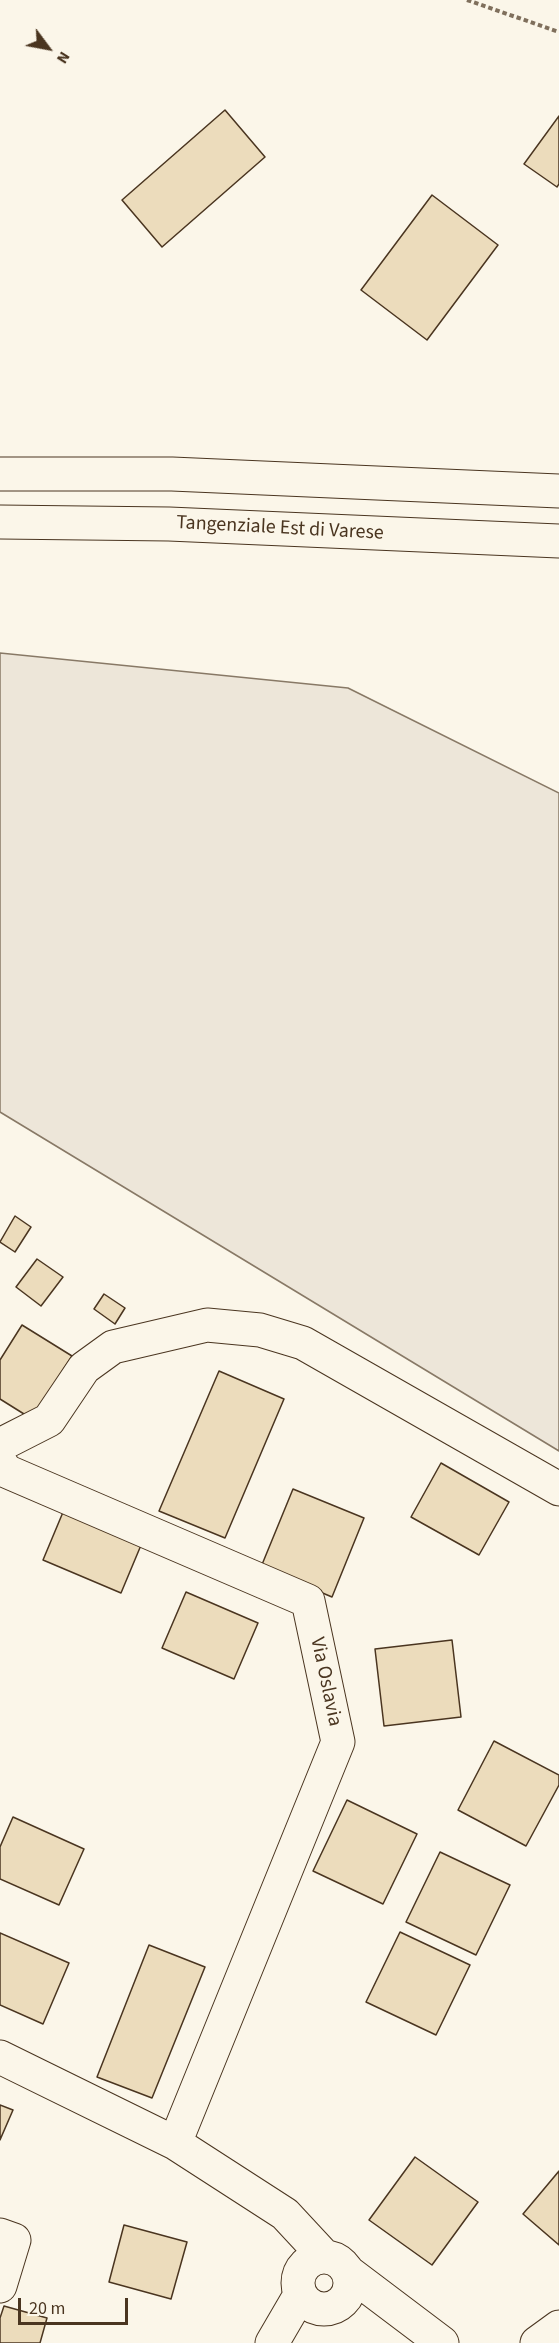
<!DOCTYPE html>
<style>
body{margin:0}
#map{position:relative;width:559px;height:2343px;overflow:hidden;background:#fbf6e9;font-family:"Source Sans 3",sans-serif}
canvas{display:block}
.north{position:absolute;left:18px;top:18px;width:60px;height:60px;-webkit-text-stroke:4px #fbf6e9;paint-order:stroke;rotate:122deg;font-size:16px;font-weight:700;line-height:24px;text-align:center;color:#4a3520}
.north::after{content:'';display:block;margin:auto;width:21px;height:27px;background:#4a3520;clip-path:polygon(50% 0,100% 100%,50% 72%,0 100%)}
.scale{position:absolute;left:18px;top:2298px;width:110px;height:27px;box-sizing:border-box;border:3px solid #4a3520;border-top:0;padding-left:8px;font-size:18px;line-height:21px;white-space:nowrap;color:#4a3520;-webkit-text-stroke:4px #fbf6e9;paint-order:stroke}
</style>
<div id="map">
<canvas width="559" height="2343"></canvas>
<div class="north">N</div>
<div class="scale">20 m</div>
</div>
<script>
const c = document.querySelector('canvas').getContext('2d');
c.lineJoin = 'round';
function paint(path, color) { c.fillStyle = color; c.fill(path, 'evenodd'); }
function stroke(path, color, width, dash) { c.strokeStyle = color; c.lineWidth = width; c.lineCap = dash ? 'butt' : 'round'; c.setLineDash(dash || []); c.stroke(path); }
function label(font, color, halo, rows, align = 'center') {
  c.font = font + ' "Source Sans 3",sans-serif'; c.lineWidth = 4.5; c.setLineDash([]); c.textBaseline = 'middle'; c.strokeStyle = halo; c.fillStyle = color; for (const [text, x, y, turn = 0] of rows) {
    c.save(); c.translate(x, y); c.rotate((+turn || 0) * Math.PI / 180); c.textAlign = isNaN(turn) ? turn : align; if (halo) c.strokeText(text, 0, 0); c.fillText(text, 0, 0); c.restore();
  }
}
const green = new Path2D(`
 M0 653 348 688 559 793V1451L0 1112Z`);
paint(green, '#ede6d9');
stroke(green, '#887966', 1.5);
const building = new Path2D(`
 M225 110 265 157 162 247 122 200Z
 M559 116V184L557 187 524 164Z
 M432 195 498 245 427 340 361 290Z
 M15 1216 31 1227 15 1252 0 1242Z
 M37 1259 63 1277 41 1306 16 1287Z
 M104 1294 125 1308 115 1324 94 1309Z
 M22 1325 72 1356 32 1419 0 1399V1360Z
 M219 1371 284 1399 225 1538 159 1511Z
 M441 1463 509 1502 479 1555 411 1517Z
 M293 1489 364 1518 332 1597 261 1567Z
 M66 1505 144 1538 121 1593 43 1560Z
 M186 1592 258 1623 234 1679 162 1648Z
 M452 1640 461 1717 384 1726 375 1649Z
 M494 1741 559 1775V1785L526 1846 458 1810Z
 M347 1800 417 1834 383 1904 313 1871Z
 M13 1817 84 1849 59 1905 0 1879V1847Z
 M440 1852 510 1885 476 1955 406 1922Z
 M400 1932 470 1965 436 2035 366 2002Z
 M0 1933 69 1963 43 2024 0 2005Z
 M149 1945 205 1967 152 2098 97 2077Z
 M0 2105 13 2110 0 2140Z
 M415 2157 478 2202 432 2265 369 2220Z
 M559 2171V2245L523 2214Z
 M124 2225 187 2242 171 2299 109 2282Z
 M4 2306 47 2318 40 2343H0V2318Z`);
paint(building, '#ecdcbc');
stroke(building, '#4a3520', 1.5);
const minor = new Path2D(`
 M0 1445 49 1420 84 1368 113 1347 207 1325 260 1330 303 1343 559 1489
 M0 1462 6 1471 308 1601 338 1742 175 2143
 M0 2057 175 2143 285 2214 324 2256
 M0 2235 14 2240 0 2286
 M298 2283a26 26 0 1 1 52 0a26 26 0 1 1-52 0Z
 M348 2272 442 2343
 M272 2343 300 2295
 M537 2343 559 2327`);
const highway = new Path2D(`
 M0 474H172L559 491
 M0 522 169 524 559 541`);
stroke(minor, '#4a3520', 35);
stroke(highway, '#4a3520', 35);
stroke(new Path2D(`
 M467 0 559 32`), '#7f6f5c', 4, [4.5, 3]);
stroke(minor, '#fbf6e9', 33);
stroke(highway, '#fbf6e9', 33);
label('20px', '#4a3520', '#fbf6e9', [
 ["Tangenziale Est di Varese",280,529,3],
 ["Via Oslavia",325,1682,78]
]);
</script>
